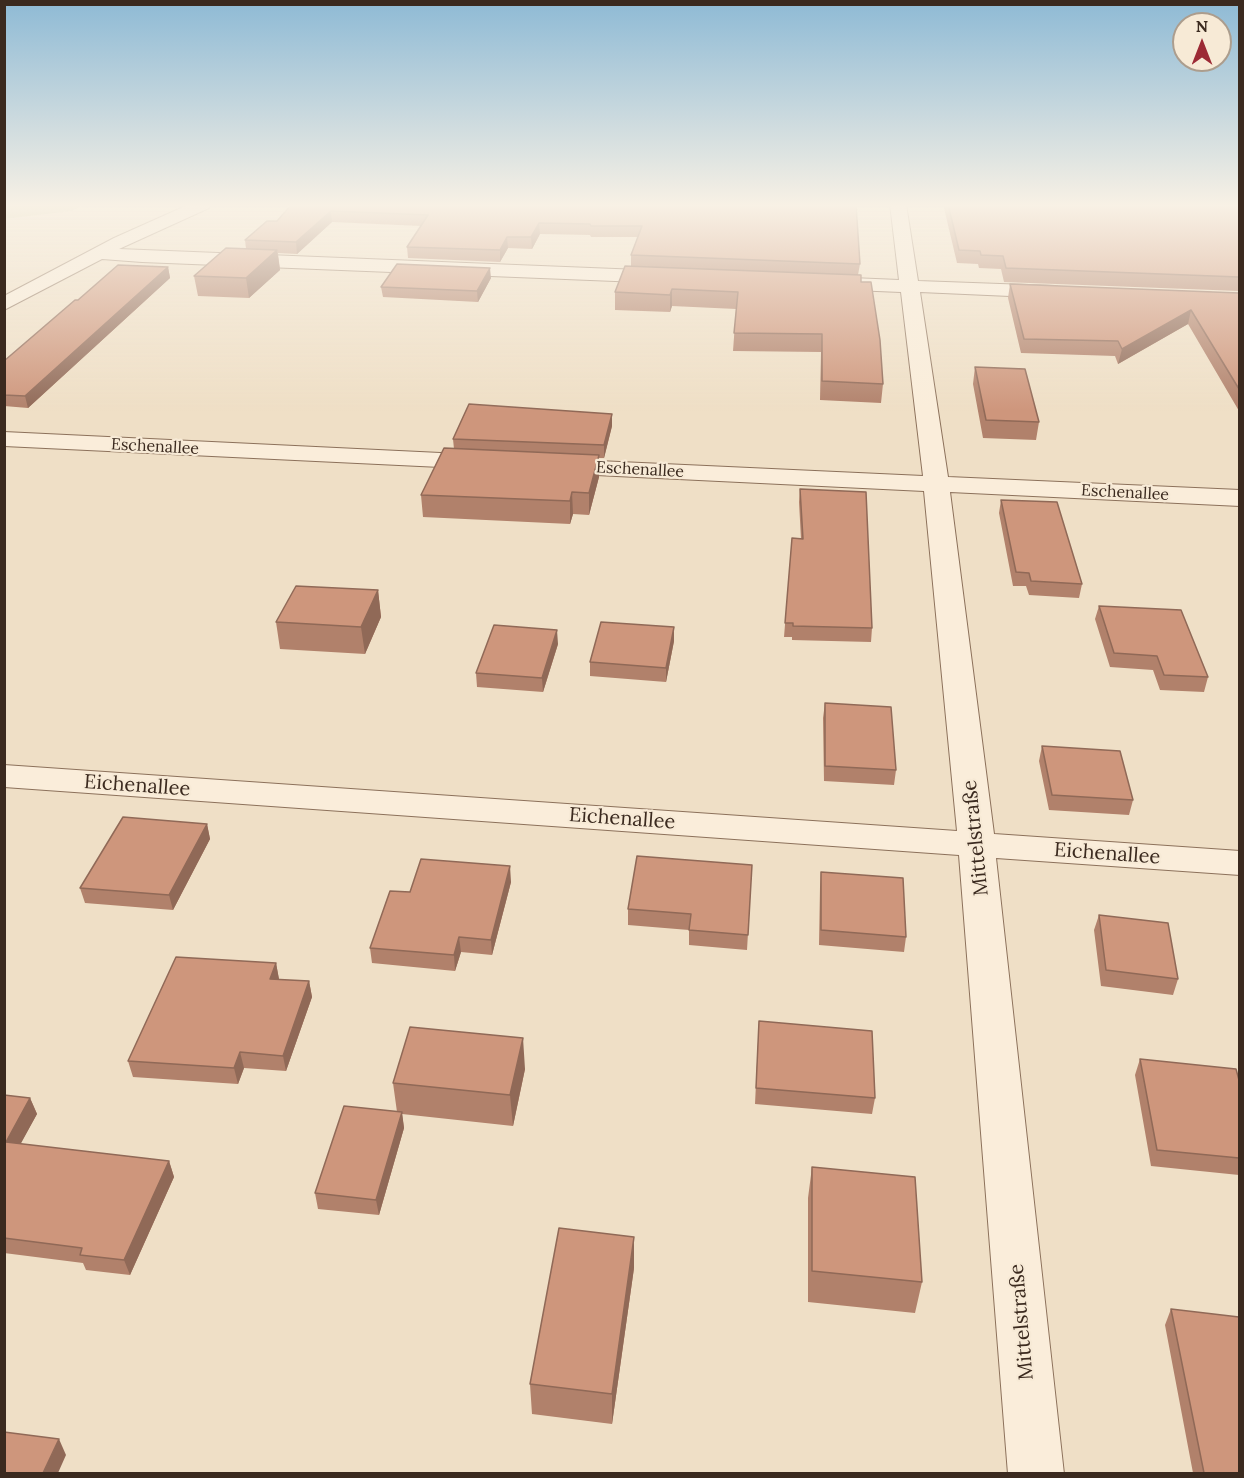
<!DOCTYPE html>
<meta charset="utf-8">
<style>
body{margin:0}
#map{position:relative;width:1244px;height:1478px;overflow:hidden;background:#efdfc6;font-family:Lora,serif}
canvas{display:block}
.frame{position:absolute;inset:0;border:6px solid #3b2a1f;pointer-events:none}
.north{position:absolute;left:1172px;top:12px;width:60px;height:60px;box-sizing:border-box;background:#f7ead6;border:2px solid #ac9d8d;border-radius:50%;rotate:0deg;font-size:16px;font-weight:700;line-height:24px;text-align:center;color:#3b2a1f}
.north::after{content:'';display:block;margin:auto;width:21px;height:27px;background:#9c2a35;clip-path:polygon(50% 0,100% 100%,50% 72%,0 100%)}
</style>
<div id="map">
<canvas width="1244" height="1478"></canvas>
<div class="frame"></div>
<div class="north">N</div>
</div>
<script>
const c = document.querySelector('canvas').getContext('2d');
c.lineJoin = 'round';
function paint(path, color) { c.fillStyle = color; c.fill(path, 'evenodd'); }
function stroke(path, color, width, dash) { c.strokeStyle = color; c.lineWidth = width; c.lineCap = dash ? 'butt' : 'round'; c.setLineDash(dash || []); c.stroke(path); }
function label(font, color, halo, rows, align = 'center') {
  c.font = font + ' Lora,serif'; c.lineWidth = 4.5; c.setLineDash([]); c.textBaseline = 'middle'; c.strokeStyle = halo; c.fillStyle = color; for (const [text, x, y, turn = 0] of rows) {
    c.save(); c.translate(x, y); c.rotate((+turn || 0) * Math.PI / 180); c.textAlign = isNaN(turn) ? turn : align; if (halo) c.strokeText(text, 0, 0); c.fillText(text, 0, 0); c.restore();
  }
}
paint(new Path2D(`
 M5 204H86L71 211 5 219Z`), '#cdce9a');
const minor = new Path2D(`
 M190 204H211L209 208 119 249 665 271 672 273 674 277 672 281 665 283 142 262 102 259 4 310V296L114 238Z
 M890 204H906L918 281 1055 286 1062 288 1065 292 1062 296 1055 298 920 292 948 477 1240 490V506L950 492 994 834 1240 851V875L996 858 1064 1474H1008L959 855 4 787V765L957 831 924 491 555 473 546 471 543 466 546 461 555 459 923 476 901 292 828 289 821 287 819 283 821 279 828 277 899 280Z
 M4 432 482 455 491 457 494 462 491 467 482 469 4 446Z`);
stroke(minor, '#8c715b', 2);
paint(minor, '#faedda');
paint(new Path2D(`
 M292 204H856L860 264 858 275 861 282 883 384 881 403 820 400 821 352 733 351 736 309 672 306 670 312 615 310V292L631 267V255L638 237H591L590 235 540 234 532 249 508 248 500 262 408 258 407 247 421 226 332 222 297 254 278 253 280 270 249 298 198 296 194 276 246 249 245 240 277 221Z
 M943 204H1239V291L1004 282 1001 269 979 268 978 264 957 263Z
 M168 267 170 278 28 408 4 406V361L78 300Z
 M491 278 478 302 383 297 381 287Z
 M1010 284 1239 293V411L1188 324 1118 364 1115 356 1021 353 1008 298Z
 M975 367 1039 422 1036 440 983 438 973 384Z
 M612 426 604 458H599V477L589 515 573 514 570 524 423 517 421 495 454 449 453 439Z
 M800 489 872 628 871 642 792 640V637H784L792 538 801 539 799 502Z
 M1001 500 1082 584 1079 598 1029 595 1026 586H1013L999 513Z
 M378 590 381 617 365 654 280 649 276 622Z
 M1099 606 1208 677 1204 692 1160 690 1153 670 1110 667 1095 619Z
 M674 641 666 682 590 676V662Z
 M558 644 543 692 477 687 476 673Z
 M825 703 896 770 894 785 824 781 823 718Z
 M1042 746 1133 800 1129 815 1049 810 1039 761Z
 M207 824 210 839 173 910 85 903 80 888Z
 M752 865 747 950 689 945V930L628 925V909Z
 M821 872 906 937 904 952 819 945 820 887Z
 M511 882 492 955 461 952 455 971 372 963 370 948 410 892Z
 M1099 915 1178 979 1173 995 1101 986 1094 930Z
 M276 963 279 980 309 981 312 997 286 1071 244 1068 238 1084 133 1077 128 1061Z
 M759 1021 875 1098 872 1114 755 1104Z
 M1140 1059 1239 1080V1175L1151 1166 1135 1075Z
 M525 1069 513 1126 402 1114 404 1128 379 1215 318 1209 315 1193 397 1112 393 1083Z
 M4 1095 30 1098 37 1114 20 1144 169 1161 174 1177 130 1275 86 1270 83 1263 4 1253Z
 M812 1167 922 1282 915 1313 808 1302V1198Z
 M634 1268 612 1424 532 1414 530 1384Z
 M1171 1309 1239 1473H1193L1165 1325Z`), '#b1816b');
paint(new Path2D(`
 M331 211 332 222 297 254 296 242Z
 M539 223 540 234 532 249 531 237Z
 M507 237 508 248 500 262V250Z
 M277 250 280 270 249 298 246 278Z
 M168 267 170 278 28 408 25 396Z
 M490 268 491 278 478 302 477 291Z
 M672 289V306L670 312V295Z
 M1191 310 1188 324 1118 364 1122 349Z
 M612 414V426L604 458V445Z
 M599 455V477L589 515V493Z
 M572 492 573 514 570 524V501Z
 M378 590 381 617 365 654 361 627Z
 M674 627V641L666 682V668Z
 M557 630 558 644 543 692 542 678Z
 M207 824 210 839 173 910 169 895Z
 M510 866 511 882 492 955 491 940Z
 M459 937 461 952 455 971 454 955Z
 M276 963 279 979 273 995 270 979Z
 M309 981 312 997 286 1071 283 1056Z
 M523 1038 525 1069 513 1126 510 1095Z
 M240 1052 244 1068 238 1084 234 1068Z
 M30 1098 37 1114 13 1158 6 1142Z
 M402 1112 404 1128 379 1215 376 1200Z
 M169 1161 174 1177 130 1275 124 1260Z
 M634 1237V1268L612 1424V1394Z
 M59 1439 66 1455 58 1473H43Z`), '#906957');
const building = new Path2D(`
 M292 204H856L860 264 631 255 642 226H591L590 224 539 223 531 237H507L500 250 407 247 428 215 331 211 296 242 245 240 267 221H277Z
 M948 204H1239V277L1006 268 1003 256 981 255 980 251 959 250Z
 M226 248 277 250 246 278 194 276Z
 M397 264 490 268 477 291 381 287Z
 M118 265 168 267 25 396 4 395V361L75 300H78Z
 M625 266 861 275V282H871L880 340 883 384 822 381V334L734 333 738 292 672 289 670 295 615 292Z
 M1010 284 1239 293V389L1191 310 1122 349 1118 341 1024 339Z
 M975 367 1025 369 1039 422 986 420Z
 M469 404 612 414 604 445 453 439Z
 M444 448 599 455 589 493 572 492 570 501 421 495Z
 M800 489 866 492 872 628 793 626V623H785L792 538 803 539Z
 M1001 500 1057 502 1082 584 1031 581 1029 573 1016 572Z
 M296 586 378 590 361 627 276 622Z
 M1099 606 1181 610 1208 677 1164 675 1157 656 1114 653Z
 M601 622 674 627 666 668 590 662Z
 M494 625 557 630 542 678 476 673Z
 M825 703 891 707 896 770 825 766Z
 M1042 746 1120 751 1133 800 1052 795Z
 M123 817 207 824 169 895 80 888Z
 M637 856 752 865 748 935 689 930 691 914 628 909Z
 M421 859 510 866 491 940 459 937 454 955 370 948 390 891 410 892Z
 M821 872 903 878 906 937 821 930Z
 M1099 915 1168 923 1178 979 1106 970Z
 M176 957 276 963 270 979 309 981 283 1056 240 1052 234 1068 128 1061Z
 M759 1021 872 1031 875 1098 756 1088Z
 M410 1027 523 1038 510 1095 393 1083Z
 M1140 1059 1236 1069 1239 1080V1158L1157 1150Z
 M4 1095 30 1098 6 1142 169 1161 124 1260 80 1255 82 1248 4 1238Z
 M344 1106 402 1112 376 1200 315 1193Z
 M812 1167 915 1177 922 1282 812 1271Z
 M559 1228 634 1237 612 1394 530 1384Z
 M1171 1309 1239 1317V1473H1204Z
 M4 1432 59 1439 43 1473H4Z`);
paint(building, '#ce967c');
stroke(building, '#906957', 1.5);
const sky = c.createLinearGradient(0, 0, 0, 411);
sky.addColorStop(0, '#8ebad5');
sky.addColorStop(0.5, '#f8f1e5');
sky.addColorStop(1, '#f8f1e500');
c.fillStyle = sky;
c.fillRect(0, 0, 1244, 411);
label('16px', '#3b2a1f', '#f7ead6', [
 ["Eschenallee",155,447,3],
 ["Eschenallee",640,470,3],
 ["Eschenallee",1125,493,3]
]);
label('20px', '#3b2a1f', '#f7ead6', [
 ["Eichenallee",137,786,4],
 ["Eichenallee",622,819,4],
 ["Mittelstraße",976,838,-96],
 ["Eichenallee",1107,854,4],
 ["Mittelstraße",1022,1322,-95]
]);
</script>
